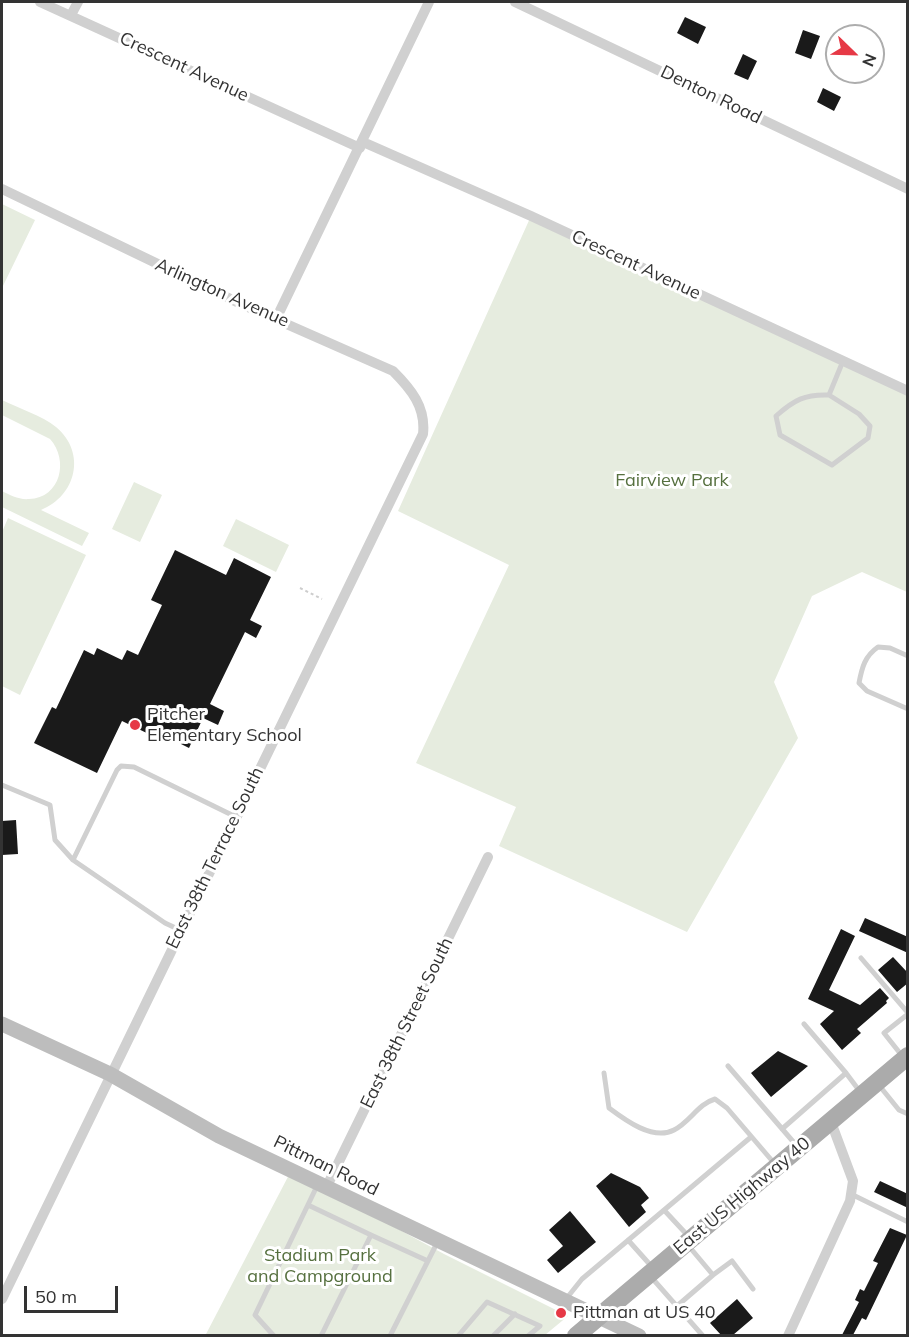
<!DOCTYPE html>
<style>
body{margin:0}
#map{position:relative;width:909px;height:1337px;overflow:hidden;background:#fff;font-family:Mulish,sans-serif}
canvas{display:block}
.frame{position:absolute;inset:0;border:3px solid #333;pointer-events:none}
.north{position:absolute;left:825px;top:24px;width:60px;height:60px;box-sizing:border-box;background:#fff;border:2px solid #adadad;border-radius:50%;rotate:113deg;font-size:16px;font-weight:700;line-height:24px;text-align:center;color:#333}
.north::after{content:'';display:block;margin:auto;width:21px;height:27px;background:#e63946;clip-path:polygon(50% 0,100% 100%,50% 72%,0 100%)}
.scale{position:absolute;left:24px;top:1286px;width:94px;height:27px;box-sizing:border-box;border:3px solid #333;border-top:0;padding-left:8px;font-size:18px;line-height:21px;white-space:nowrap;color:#333;-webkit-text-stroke:4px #fff;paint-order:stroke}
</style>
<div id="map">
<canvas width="909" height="1337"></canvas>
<div class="frame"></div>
<div class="north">N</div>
<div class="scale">50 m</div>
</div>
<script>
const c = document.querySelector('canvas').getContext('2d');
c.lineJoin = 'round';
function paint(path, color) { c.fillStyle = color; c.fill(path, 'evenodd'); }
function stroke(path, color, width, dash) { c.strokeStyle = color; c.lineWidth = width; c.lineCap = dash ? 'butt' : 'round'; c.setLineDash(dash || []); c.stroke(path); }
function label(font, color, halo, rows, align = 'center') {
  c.font = font + ' Mulish,sans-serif'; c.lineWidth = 6; c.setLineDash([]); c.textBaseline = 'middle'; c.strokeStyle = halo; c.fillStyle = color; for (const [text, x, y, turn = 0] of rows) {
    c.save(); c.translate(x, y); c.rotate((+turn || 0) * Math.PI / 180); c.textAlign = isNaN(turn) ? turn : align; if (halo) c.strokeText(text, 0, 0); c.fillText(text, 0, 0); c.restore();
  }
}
paint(new Path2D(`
 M2 204 35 220 2 288Z
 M531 216 907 391V592L862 572 812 596 774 682 798 738 687 932 499 846 516 807 416 763 509 565 398 511Z
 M2 400C18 408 43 416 56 427 87 453 76 496 41 510L89 533 82 546 2 507V491C10 495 19 500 29 499 61 498 69 460 50 439L2 415Z
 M134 482 162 495 140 542 112 529Z
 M8 518 86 555 20 695 2 686V532Z
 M236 519 289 545 276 572 223 546Z
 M291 1171 444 1254 568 1316 545 1335 205 1336Z`), '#e6ecdf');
paint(new Path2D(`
 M685 17 706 27 698 44 677 33Z
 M803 30 820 36 811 59 795 53Z
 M743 54 757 61 748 80 734 74Z
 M823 88 841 97 834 111 817 102Z
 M175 550 226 575 234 558 271 577 250 620 262 626 256 638 245 632 210 704 224 711 218 725 203 718 189 748 163 735 161 740 122 721 97 773 34 743 52 707 56 709 84 650 94 655 97 648 122 660 127 650 138 655 162 605 151 600Z
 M16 820 18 854 2 855V821Z
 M865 918 908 937V953L859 931Z
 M841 929 855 936 829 990 860 1005 880 988 889 998 886 1001 887 1003 857 1029 861 1033 842 1050 820 1024 834 1011 808 999Z
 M893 957 908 973V983L897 992 878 970Z
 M778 1051 808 1066 771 1097 751 1073Z
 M611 1173 640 1187 649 1198 641 1205 646 1212 629 1227 596 1186Z
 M880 1181 908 1194V1208L874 1192Z
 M570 1211 596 1242 558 1273 547 1260 563 1246 549 1230Z
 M890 1228 907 1235 866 1320 862 1318 853 1335H842L859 1302 855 1300 860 1289 864 1291 878 1263 873 1261Z
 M737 1299 753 1318 733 1335H721L710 1323Z`), '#1a1a1a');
stroke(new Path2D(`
 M300 588 322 599`), '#cdcdcd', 2, [3, 3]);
stroke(new Path2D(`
 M829 395 859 414 870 426 868 438 832 465 780 435 776 416C794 400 805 394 829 395L843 361
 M908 656 890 648 878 647C865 656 862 667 859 683L867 691 908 709
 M2 785 50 805 55 840 73 860 165 923 180 930
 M73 860 117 770 121 766 134 767 236 817
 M861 958 908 1013
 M804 1024 846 1073
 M903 1057 884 1033 908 1014
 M728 1066 796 1145
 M604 1073 609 1108C625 1120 653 1141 674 1130 690 1122 698 1104 715 1099L727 1108 774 1163
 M878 1084 899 1110 908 1114
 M782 1129 846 1073 861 1093
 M851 1194 908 1222
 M308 1205 371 1235
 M664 1210 690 1238
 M628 1240 653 1268
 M713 1275 732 1261 753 1289
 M652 1278 703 1336
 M566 1299 582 1279 751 1137
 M677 1306 713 1275 687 1244
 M274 1336 255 1315 317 1186
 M321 1336 371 1235 428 1261
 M390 1336 438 1241
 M458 1336 487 1302 540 1326 528 1336
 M493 1336 515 1314`), '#d0d0d0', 5);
stroke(new Path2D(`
 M40 2 360 148
 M515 2 908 189
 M71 15 78 2
 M363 142 531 216 908 391
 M2 189 241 304 393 371C411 389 426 407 423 434L2 1299
 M276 319 429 2
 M326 1188 488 857
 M788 1336 850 1201 853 1181 831 1122`), '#d0d0d0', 10);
stroke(new Path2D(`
 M2 1024 110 1074 219 1136 639 1336`), '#bdbdbd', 15);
stroke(new Path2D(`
 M576 1336 908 1056`), '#ababab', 18);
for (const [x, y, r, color] of [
 [135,725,6,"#e63946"],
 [561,1313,6,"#e63946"]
]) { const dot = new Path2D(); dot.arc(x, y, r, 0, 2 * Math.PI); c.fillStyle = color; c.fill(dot); stroke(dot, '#fff', 2); }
label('18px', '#333', '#fff', [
 ["Crescent Avenue",184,67,25],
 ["Denton Road",711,95,26],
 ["Crescent Avenue",636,265,25],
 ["Arlington Avenue",222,293,24],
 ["East 38th Terrace South",215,858,-64],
 ["East 38th Street South",407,1023,-64],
 ["Pittman Road",326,1166,26],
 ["East US Highway 40",742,1196,-40]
]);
label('18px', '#56703f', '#fff', [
 ["Fairview Park",672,481],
 ["Stadium Park",320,1256],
 ["and Campground",320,1277]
]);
label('18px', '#333', '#fff', [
 ["Pitcher",147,715],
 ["Elementary School",147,736],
 ["Pittman at US 40",573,1313]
], 'left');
</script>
